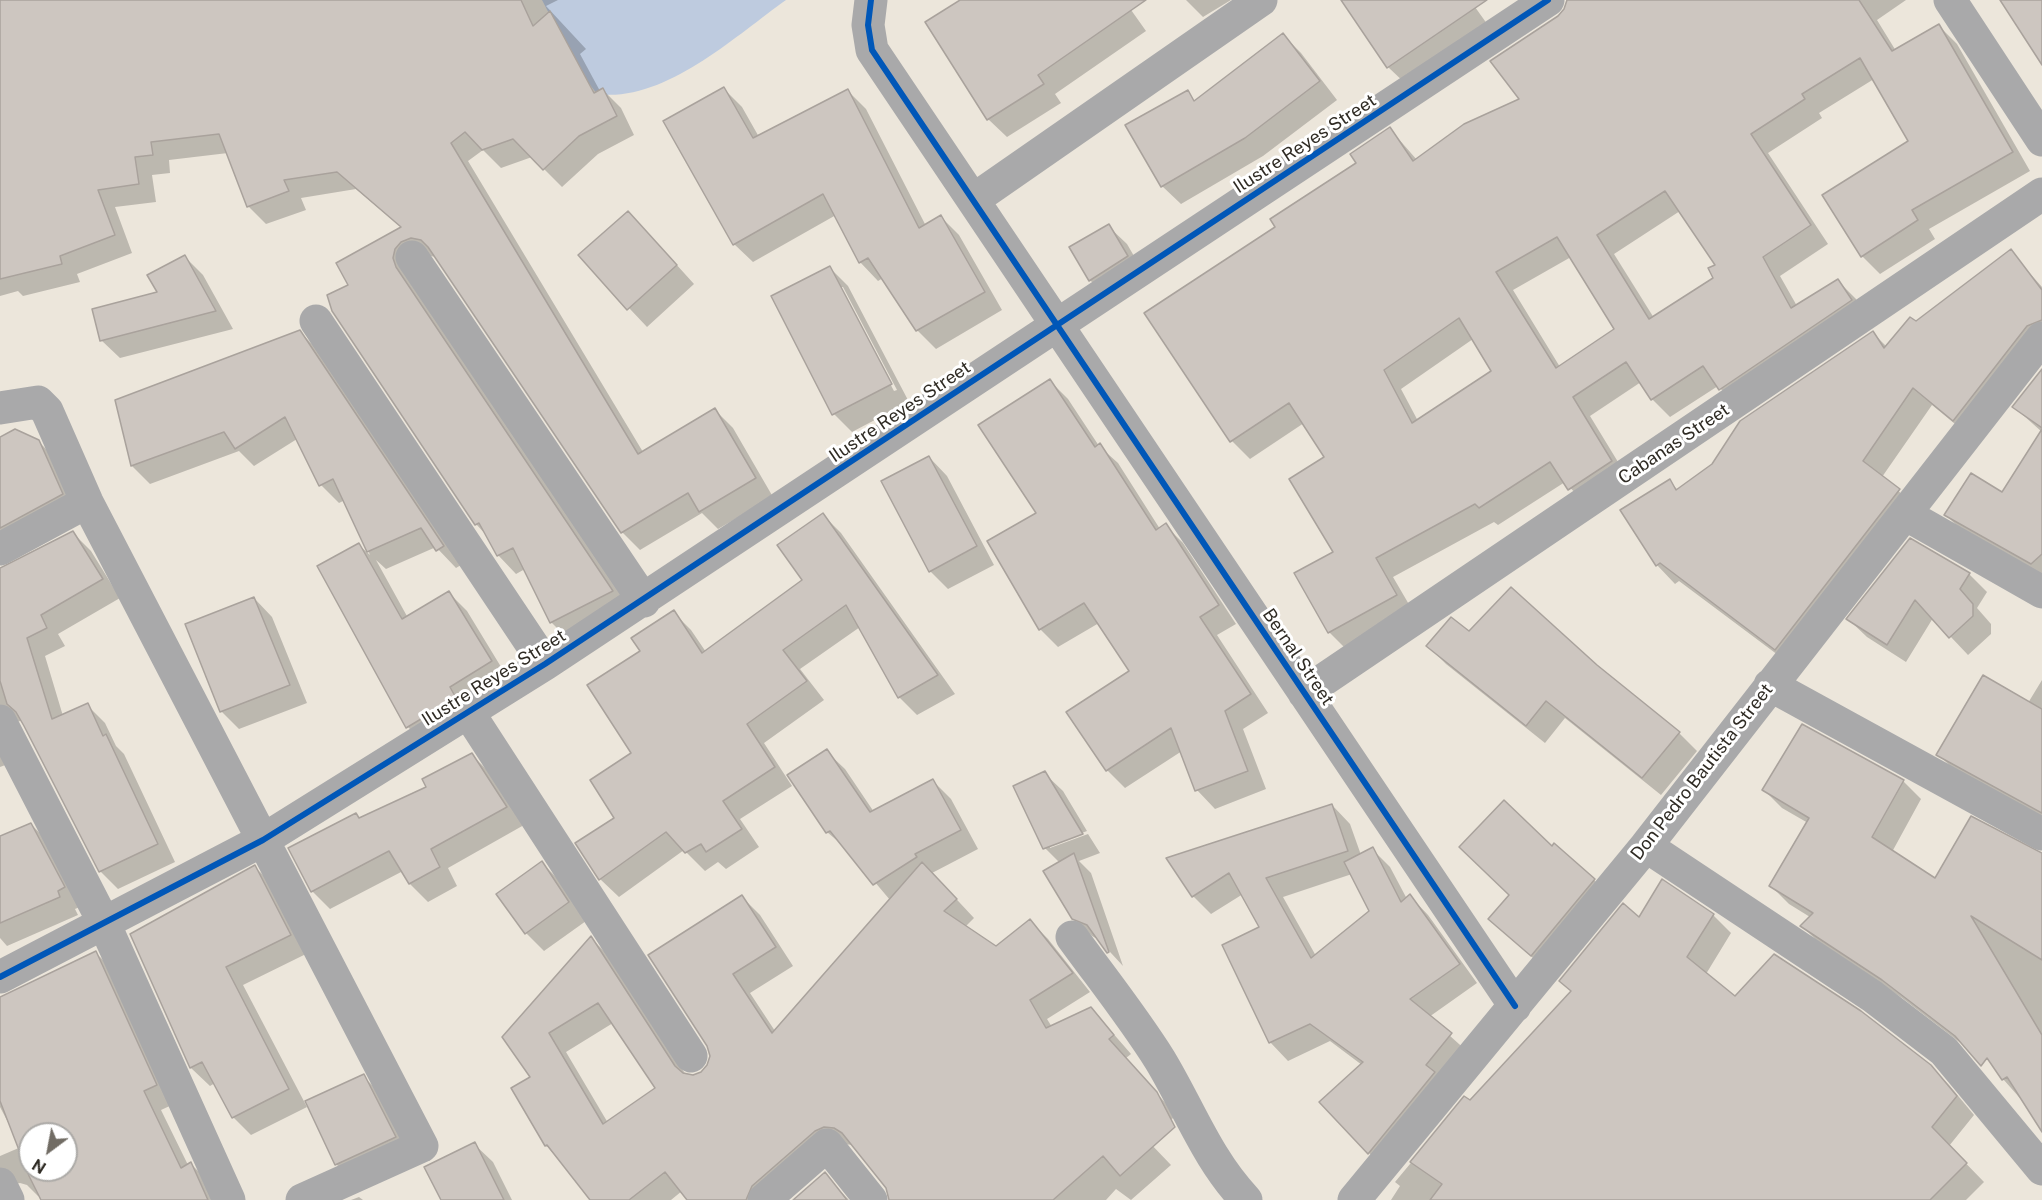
<!DOCTYPE html>
<style>
body{margin:0}
#map{position:relative;width:2042px;height:1200px;overflow:hidden;background:#ece6db;font-family:"Public Sans",sans-serif}
canvas{display:block}
.north{position:absolute;left:18px;top:1122px;width:60px;height:60px;box-sizing:border-box;background:#fff;border:2px solid #acaaa7;border-radius:50%;rotate:212deg;font-size:16px;font-weight:700;line-height:24px;text-align:center;color:#2f2b24}
.north::after{content:'';display:block;margin:auto;width:21px;height:27px;background:#716c64;clip-path:polygon(50% 0,100% 100%,50% 72%,0 100%)}
</style>
<div id="map">
<canvas width="2042" height="1200"></canvas>
<div class="north">N</div>
</div>
<script>
const c = document.querySelector('canvas').getContext('2d');
c.lineJoin = 'round';
function paint(path, color) { c.fillStyle = color; c.fill(path, 'evenodd'); }
function stroke(path, color, width, dash) { c.strokeStyle = color; c.lineWidth = width; c.lineCap = dash ? 'butt' : 'round'; c.setLineDash(dash || []); c.stroke(path); }
function label(font, color, halo, rows, align = 'center') {
  c.font = font + ' "Public Sans",sans-serif'; c.lineWidth = 6; c.setLineDash([]); c.textBaseline = 'middle'; c.strokeStyle = halo; c.fillStyle = color; for (const [text, x, y, turn = 0] of rows) {
    c.save(); c.translate(x, y); c.rotate((+turn || 0) * Math.PI / 180); c.textAlign = isNaN(turn) ? turn : align; if (halo) c.strokeText(text, 0, 0); c.fillText(text, 0, 0); c.restore();
  }
}
paint(new Path2D(`
 M542 0H786C734 37 664 103 597 94L577 68Z`), '#becbdf');
paint(new Path2D(`
 M0 0H558L546 6 586 49 580 54 600 91 603 90 621 108 634 135 598 154 562 187 532 157 501 168 483 150 468 161 643 452 715 410 733 428 773 497 718 529 702 513 640 550 622 532 437 257 430 256 630 610 569 640 551 622 525 569 516 574 498 555 488 537 476 524 333 311 351 285 402 228 356 189 301 198 306 210 266 224 248 206 228 153 169 160 170 173 152 175 156 202 115 207 132 253 77 274 80 282 23 296 18 291 0 296Z
 M963 0H1124L1146 31 1055 94 1061 103 1007 137 988 119Z
 M1186 0H1231L1203 17Z
 M1362 0H1470L1490 28 1407 85 1388 67Z
 M1568 0H1906L1877 20 1896 51 1939 26 1957 44 2030 171 1929 229 1935 239 1880 274 1862 256 1910 141 1874 79 1819 113 1822 118 1768 153 1828 244 1780 276 1797 306 1838 281 1856 299 1869 318 1738 407 1718 386 1670 417 1652 399 1641 382 1590 416 1629 480 1588 507 1565 482 1498 525 1494 522 1393 577 1414 613 1347 650 1329 632 1335 552 1327 458 1304 423 1250 459 1232 441 1147 314 1277 228 1358 163 1390 129 1417 160 1522 100ZM1680 211 1717 265 1715 278 1654 318 1614 254ZM1571 257 1616 329 1560 367 1513 290ZM1473 339 1493 371 1418 421 1401 389Z
 M1283 35 1301 53 1337 100 1263 156 1181 204 1162 186 1203 113Z
 M724 89 742 107 759 137 848 91 866 109 926 226 941 217 959 235 1002 310 936 349 917 330 883 278 878 281 860 262 836 215 753 262 734 244Z
 M1108 226 1127 244 1145 275 1108 299 1090 280 1071 247Z
 M646 231 694 284 647 327 580 256Z
 M2010 251 2042 287V349L1972 438 1932 405 1882 477 1918 508 1794 667 1679 581 1675 584 1657 565 1669 481 1679 491 1873 333 1887 347Z
 M185 257 203 275 233 329 120 358 101 340 159 293Z
 M830 268 848 286 909 402 852 432 834 414ZM839 287H843L897 390 894 391Z
 M300 332 318 350 461 565 456 568 436 547 386 569 376 560 408 618 449 593 467 611 509 680 426 746 408 727 319 567 359 545 370 555 345 500 339 503 321 485 297 439 254 466 239 451 150 484 132 466 116 401Z
 M2042 369V432L2014 407Z
 M1050 381 1068 399 1099 446 1118 463 1160 529 1165 525 1183 543 1236 624 1217 635 1268 713 1243 729 1266 789 1215 809 1197 790 1182 751 1125 788 1107 770 1131 671 1099 623 1058 647 1040 629 1039 514Z
 M2042 432V577L1964 533 1946 515 2003 495Z
 M0 439 38 441 57 460 80 512 0 564Z
 M929 457 947 476 994 565 948 589 930 571Z
 M823 515 841 533 955 694 917 715 899 697 860 627 800 669 824 700 764 743 792 786 740 819 759 847 726 869 718 862 705 871 684 850 619 897 600 879 577 843 616 818 633 753 642 652 673 612 691 630 706 652 804 581Z
 M73 533 91 551 120 598 58 634 65 646 45 656 63 716 87 705 105 723 116 746 124 754 175 862 118 889 100 871 22 721 10 722 0 735V569Z
 M1969 574 1987 592 1977 608 1991 624V634L1968 655 1933 618 1906 662 1867 637 1848 619Z
 M254 598 272 617 307 703 239 729 221 711Z
 M1469 634 1596 666 1679 733 1697 751 1661 795 1565 718 1545 743 1446 664 1428 646Z
 M2042 680V820L1956 772 1938 754 2028 703Z
 M0 744 8 764 0 767Z
 M826 751 845 769 874 812 933 781 951 799 978 849 932 873 974 918 965 927 996 948 1030 921 1048 939 1090 992 1047 1019 1052 1027 1091 1008 1131 1054 1126 1058 1176 1115 1171 1120 1100 1091 1171 1165 1131 1200 1116 1189 1106 1200H891L887 1188 853 1145 843 1144 774 1200H689L682 1191 671 1200H592L546 1145 513 1088 532 1077 504 1037 591 938 609 956 686 1075 691 1076 701 1073 709 1065 742 897 760 915 793 966 750 993 775 1031 890 900 847 849 827 832ZM613 1023 657 1088 608 1123 566 1052Z
 M472 755 490 773 524 825 448 868 457 886 428 902 410 884 403 871 330 909 312 891 356 815 360 819 428 787Z
 M1044 773 1063 791 1087 831 1050 845V848L1088 834 1100 853 1079 861 1091 873 1123 966 1099 940 1092 936 1073 918 1060 863 1045 848 1015 787Z
 M1903 781 1921 799 1892 852 1936 880 2042 854V1123L2003 1079 1982 1050 1975 1054 1902 998 1820 944 1802 926 1810 917 1789 904 1771 886 1808 823 1782 808 1764 790Z
 M1332 805 1350 824 1361 855 1372 849 1390 867 1407 899 1410 896 1428 915 1477 983 1429 1017 1469 1053 1387 1171 1369 1153 1362 1065 1330 1041 1288 1061 1270 1042 1261 928 1243 894 1211 914 1193 896ZM1352 874 1371 911 1316 956 1283 897Z
 M31 824 49 843 82 906 75 909 78 915 7 946 0 938V838Z
 M542 863 560 881 586 921 544 951 526 933Z
 M255 867 273 885 308 953 243 985 307 1107 251 1135 233 1117 215 1083 210 1086 191 1068 132 935Z
 M1594 880 1612 898 1550 973 1509 937Z
 M1713 915 1731 933 1706 974 1735 998 1930 1066 1949 1085 1974 1115 1949 1146 1984 1182 1966 1200H1583L1639 920Z
 M96 953 114 971 174 1104 161 1110 188 1165 191 1164 209 1182 218 1200H43L41 1195 38 1196 27 1185 20 1183 11 1185 0 1199V1156L21 1147 0 1107V999ZM30 1134H66V1170H30Z
 M363 1076 381 1094 413 1155 354 1182 336 1164Z
 M1465 1098 1537 1200H1391L1400 1186 1395 1182Z
 M474 1144 493 1162 512 1200H443Z
 M824 1174 849 1200H793Z
 M359 1197 363 1200H351Z`), '#0003');
const building = new Path2D(`
 M0 0H521L533 26 550 11 594 93 603 88 617 116 579 136 543 170 513 139 482 150 465 132 451 143 638 454 715 408 756 478 699 512 688 493 621 533 428 247 421 240 411 238 401 242 395 249 393 258 396 267 613 591 550 623 513 548 497 556 479 523 475 525 332 311 327 295 348 285 336 263 401 227 337 172 284 180 289 191 247 207 219 134 151 142 153 155 135 157 139 184 98 190 115 235 60 256 62 264 0 279Z
 M960 0H1146L1038 75 1044 84 987 120 925 22Z
 M1341 0H1487L1387 68Z
 M1567 0H1859L1892 51 1939 24 2013 152 1912 210 1918 220 1861 257 1822 195 1908 141 1860 58 1802 94 1805 99 1751 134 1811 225 1763 257 1791 308 1838 279 1852 300 1719 390 1703 366 1651 400 1626 362 1573 397 1612 461 1568 490 1550 462 1479 508 1475 504 1376 558 1397 595 1328 633 1294 573 1333 552 1289 479 1324 457 1289 403 1230 442 1144 313 1275 227 1270 219 1356 163 1350 154 1390 127 1413 161 1464 124 1519 99 1490 61 1558 16 1564 9ZM1665 191 1715 265 1708 268 1713 278 1649 319 1597 235ZM1557 237 1614 329 1556 368 1496 272ZM1459 318 1491 371 1412 423 1384 370Z
 M2000 0H2042V65Z
 M1283 33 1320 81 1245 138 1161 187 1125 125 1188 90 1194 101Z
 M724 87 753 138 848 89 919 228 941 215 985 292 916 331 868 258 859 263 823 194 733 245 663 121Z
 M628 211 677 265 627 310 578 255Z
 M1109 224 1128 256 1089 281 1069 247Z
 M2011 249 2042 290V320L2027 326 1953 421 1913 388 1863 461 1900 489 1775 650 1660 563 1656 566 1620 510 1670 479 1676 490 1712 464 1740 421 1873 331 1884 348 1910 317 1916 321Z
 M185 255 216 311 100 341 92 309 157 292 147 275Z
 M830 266 892 384 832 415 771 296Z
 M300 330 444 546 436 551 421 528 367 552 333 479 319 486 285 417 235 449 224 432 131 466 115 400Z
 M2042 369V428L2012 407Z
 M1050 379 1095 447 1100 443 1156 530 1166 523 1219 605 1200 617 1251 694 1225 711 1248 771 1195 791 1171 728 1106 771 1066 712 1129 671 1084 603 1039 630 987 541 1036 513 978 425Z
 M15 429 39 440 63 494 0 528V437Z
 M2042 429V554L2031 564 1944 515 1971 473 2002 492Z
 M929 456 977 546 929 572 881 481Z
 M823 513 938 675 898 698 846 605 783 650 807 681 747 724 775 767 723 801 742 829 706 852 701 844 685 853 666 832 599 880 575 843 614 818 590 780 631 753 587 685 640 651 631 638 674 610 702 653 802 580 777 545Z
 M73 531 103 579 41 615 47 628 27 638 52 719 88 703 103 736 106 734 158 844 99 872 24 726 16 712 7 704 0 681V568Z
 M1910 538 1970 573 1960 589 1973 604V616L1949 638 1915 600 1887 645 1846 619Z
 M359 543 402 619 449 591 492 661 450 687 456 698 406 728 317 566Z
 M1511 587 1597 665 1680 732 1642 778 1546 701 1526 726 1426 646 1451 617 1469 631Z
 M254 597 290 685 220 712 185 624Z
 M1983 675 2042 709V813L1936 755Z
 M1802 724 1904 780 1872 837 1935 878 1971 816 2042 853V960L1971 916 2042 1035V1132L2007 1077 2002 1080 1987 1058 1981 1066 1955 1036 1882 980 1800 926 1813 913 1769 886 1809 818 1762 790Z
 M827 749 870 812 933 779 961 830 915 854 917 857 873 885 830 831 826 833 787 775Z
 M472 753 507 807 431 849 440 867 409 884 389 851 311 892 288 848 356 813 359 818 426 787 422 779Z
 M1045 771 1083 834 1043 849 1013 786Z
 M1504 800 1552 846 1554 843 1595 879 1531 956 1488 919 1509 895 1459 847Z
 M1332 804 1348 851 1266 878 1311 958 1369 911 1344 862 1373 847 1401 902 1410 894 1460 964 1410 999 1452 1033 1426 1065 1435 1072 1368 1154 1319 1102 1363 1062 1310 1024 1269 1043 1222 945 1259 927 1229 873 1192 897 1166 858Z
 M31 823 65 887 58 891 60 897 0 923V836Z
 M1074 853 1109 952 1107 953 1087 925 1072 919 1043 871Z
 M542 861 569 902 525 934 496 894Z
 M922 862 957 899 944 911 996 946 1030 919 1073 973 1030 1000 1046 1028 1091 1007 1114 1035 1109 1039 1157 1092 1175 1127 1120 1176 1103 1156 1053 1200H889L886 1188 842 1133 834 1128 824 1127 815 1131 752 1186 746 1200H687L665 1172 629 1200H590L547 1145 545 1146 511 1088 530 1077 502 1037 591 936 675 1066 683 1073 693 1075 701 1072 707 1065 710 1056 707 1046 648 955 742 895 776 947 733 974 772 1033ZM598 1003 655 1088 603 1124 549 1033Z
 M255 865 291 935 226 967 289 1089 232 1118 202 1062 190 1068 130 934Z
 M1662 879 1714 914 1687 957 1735 996 1774 954 1861 1011 1931 1065 1957 1096 1932 1127 1967 1163 1930 1200H1430L1442 1184 1410 1162 1464 1096 1470 1100 1571 991 1559 981 1623 903 1639 917Z
 M96 951 157 1085 144 1091 181 1168 191 1162 208 1200H41L29 1176 0 1101V997ZM30 1134H66V1170H30Z
 M364 1074 396 1137 335 1165 305 1101Z
 M475 1142 504 1200H441L424 1167Z
 M825 1172 847 1200H793Z`);
paint(building, '#cdc6c0');
stroke(building, '#a9a29c', 1.5);
stroke(new Path2D(`
 M871 0 868 25 872 50 1515 1006
 M1950 0 2042 140
 M973 200 1261 0
 M412 257 644 601
 M316 321 545 664
 M0 408 38 402 47 411 87 502 422 1146 302 1200
 M1905 514 2042 592
 M0 549 87 502
 M1770 685 2042 834
 M1304 693 2042 194
 M468 712 691 1056
 M0 721 103 921 229 1200
 M1646 846 1872 996 1944 1051 2042 1169
 M1072 937C1101 977 1133 1017 1160 1060 1189 1108 1207 1159 1246 1200
 M0 977 263 840 545 664 1548 0
 M0 1184 8 1200
 M764 1200 827 1145 871 1200
 M1354 1200 1646 846 2042 338`), '#a9a9aa', 33);
stroke(new Path2D(`
 M871 0 868 25 872 50 1515 1006
 M0 977 263 840 545 664 1548 0`), '#0057b8', 6);
label('18px', '#2f2b24', '#fff', [
 ["Ilustre Reyes Street",1305,144,-33],
 ["Ilustre Reyes Street",900,412,-34],
 ["Cabanas Street",1674,444,-34],
 ["Bernal Street",1298,657,56],
 ["Ilustre Reyes Street",494,678,-32],
 ["Don Pedro Bautista Street",1702,772,-52]
]);
</script>
